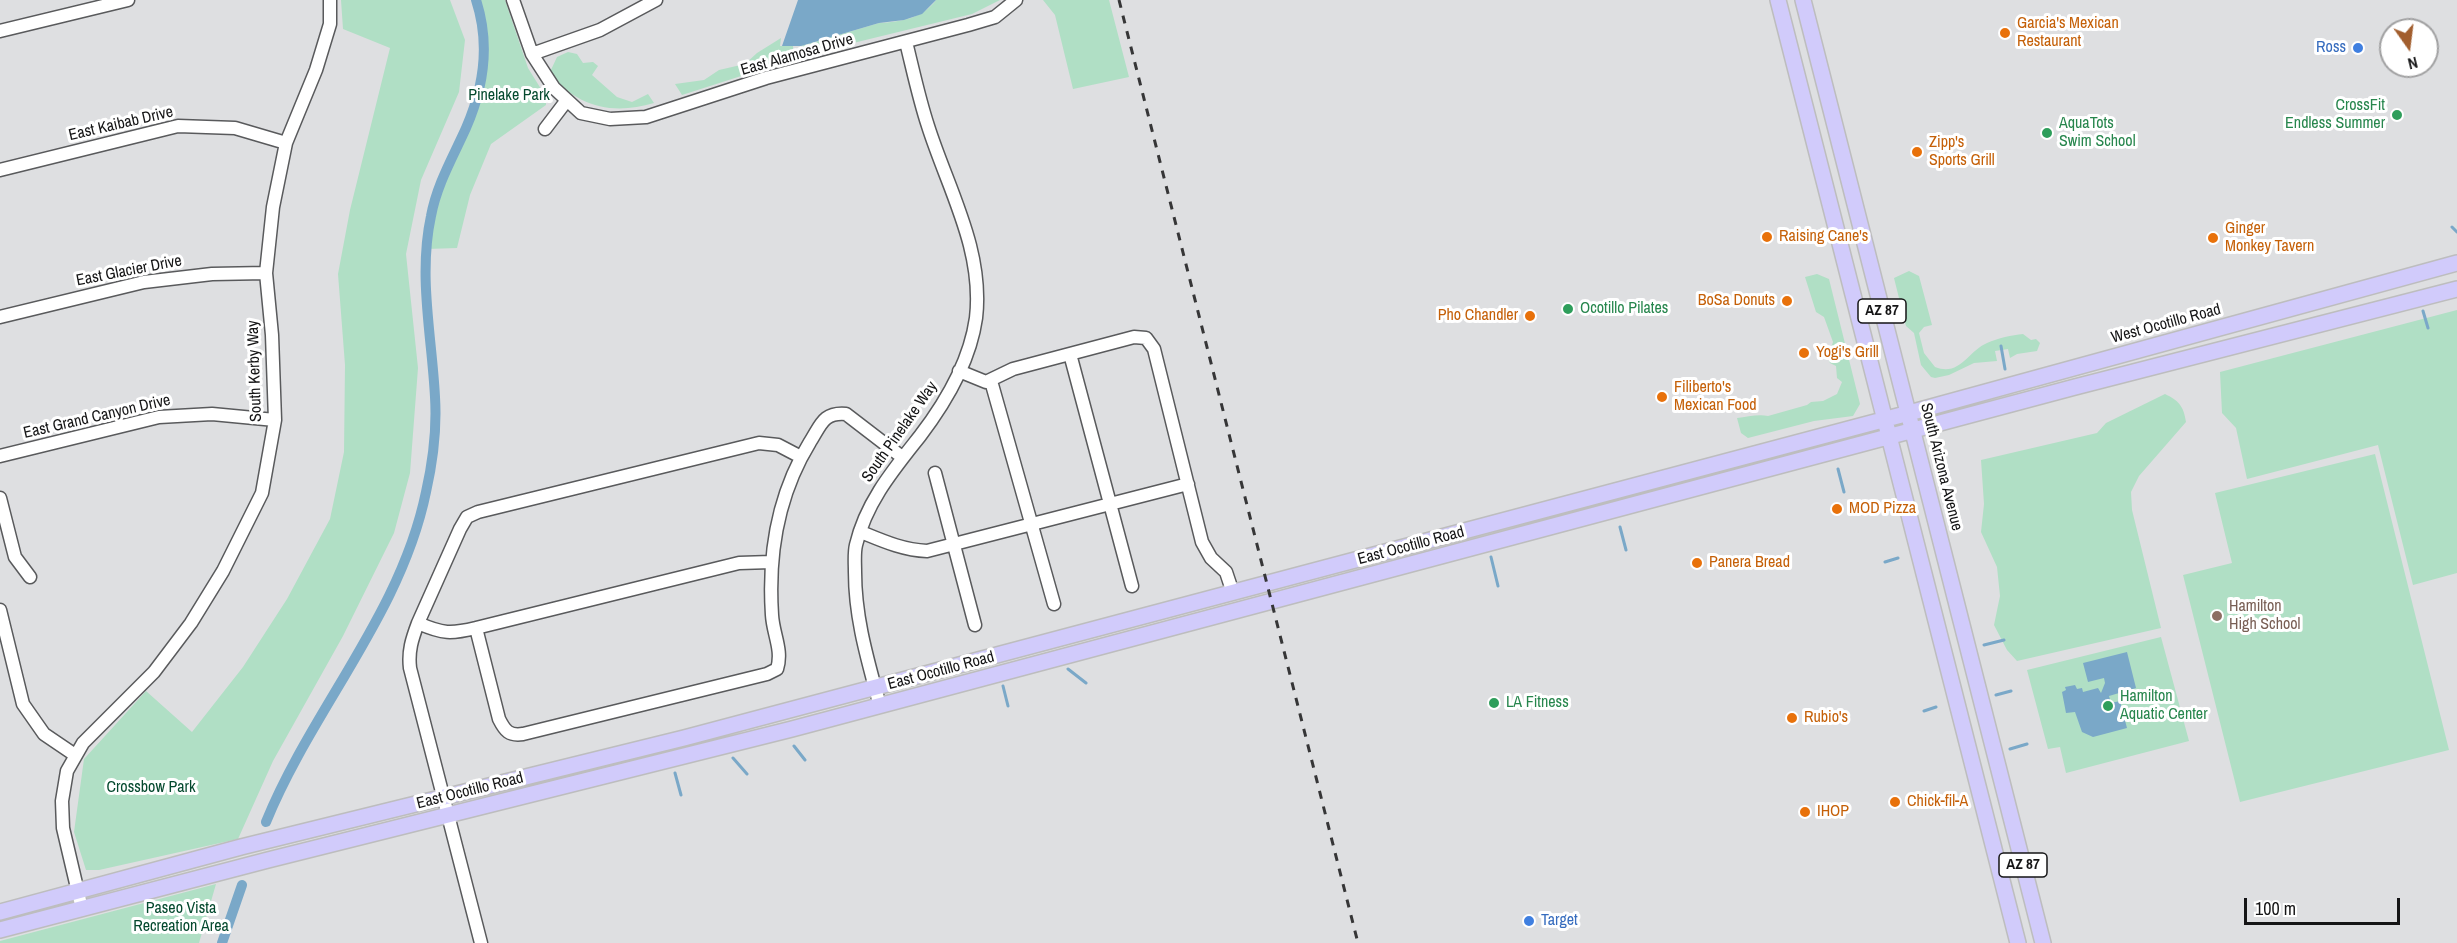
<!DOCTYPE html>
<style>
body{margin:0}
#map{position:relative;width:2457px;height:943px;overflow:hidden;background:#dedfe1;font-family:"Archivo Narrow",sans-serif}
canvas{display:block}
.north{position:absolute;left:2379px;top:18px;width:60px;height:60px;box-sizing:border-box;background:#fff;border:2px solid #a1a1a2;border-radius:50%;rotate:166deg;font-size:16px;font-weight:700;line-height:24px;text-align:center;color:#151516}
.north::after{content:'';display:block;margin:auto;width:21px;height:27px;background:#a25e2e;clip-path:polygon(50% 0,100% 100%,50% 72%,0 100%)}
.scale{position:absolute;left:2244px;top:898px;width:156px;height:27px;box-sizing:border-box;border:3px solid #151516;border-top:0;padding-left:8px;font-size:18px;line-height:21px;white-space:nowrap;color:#151516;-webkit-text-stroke:4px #fff;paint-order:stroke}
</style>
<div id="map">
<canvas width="2457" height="943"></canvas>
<div class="north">N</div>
<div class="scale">100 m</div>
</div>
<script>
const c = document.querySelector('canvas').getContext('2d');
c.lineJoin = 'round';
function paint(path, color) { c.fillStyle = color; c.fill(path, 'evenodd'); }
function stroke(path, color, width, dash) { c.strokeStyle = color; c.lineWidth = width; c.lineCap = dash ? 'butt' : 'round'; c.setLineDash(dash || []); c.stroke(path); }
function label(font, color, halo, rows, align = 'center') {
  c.font = font + ' "Archivo Narrow",sans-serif'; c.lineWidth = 6; c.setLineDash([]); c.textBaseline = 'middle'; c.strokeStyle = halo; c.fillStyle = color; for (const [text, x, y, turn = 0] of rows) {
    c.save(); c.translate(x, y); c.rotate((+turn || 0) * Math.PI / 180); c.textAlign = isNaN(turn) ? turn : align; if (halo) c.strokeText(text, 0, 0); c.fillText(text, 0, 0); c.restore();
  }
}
paint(new Path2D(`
 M341 0H450L465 40 459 92 421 180 406 254 418 368 410 473 394 533 343 636 273 761 238 839 99 870H86L74 832 84 759 146 691 192 732 243 667 287 599 330 519 344 452 345 365 338 274 350 210 390 48 343 29Z
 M479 0H505L528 68 546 97V105L491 144 470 195 457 248 427 249 436 202 471 122 483 80 487 46Z
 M936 0H1000L972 14 800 56 801 46 879 23C901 22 923 18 936 0Z
 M1043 0H1109L1129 77 1073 89 1055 15Z
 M781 38 780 46H793L794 59 682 95 675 84 704 80 719 70 745 64 757 53Z
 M568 52 577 54 583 63 593 62 598 66 592 75 617 97 632 102 648 94 654 103C614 115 576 108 550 72L557 57Z
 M1909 271 1919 276 1932 325 1924 327 1919 333 1924 353 1935 367C1960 377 1968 351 1987 343 1998 338 2012 335 2023 334L2031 340 2036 339 2040 343 2037 351 2017 354 2010 358 2008 349 1995 351 1997 361 1974 363 1949 375 1935 378 1931 377 1921 365 1914 333 1906 326 1894 278Z
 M1817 274 1829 279 1860 404 1853 416 1814 421 1748 438 1741 433 1737 418C1747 417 1758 414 1768 416L1807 405 1811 402 1823 401 1837 394 1842 382 1837 378 1836 366 1830 363 1826 353 1830 351 1833 342 1824 317 1816 312 1805 277Z
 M2457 310V573L2413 585 2378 445 2247 479 2236 428 2222 413 2220 372Z
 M2165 394C2178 400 2184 406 2186 422L2139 476 2131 492 2132 510 2161 628 2017 661 2007 650 1994 625 2000 596 1997 567 1981 532 1984 504 1981 460 2097 433 2106 423Z
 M2375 454 2449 750 2240 802 2183 575 2232 563 2215 493Z
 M2161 637 2189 741 2066 773 2060 747 2048 749 2027 670Z
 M216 884 199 943H0V941Z`), '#b0dfc5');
paint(new Path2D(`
 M798 0H936L922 14 904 20 879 23 801 46H782Z
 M2127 652 2136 688 2109 696 2111 703 2120 701 2127 728 2093 737 2082 732 2075 712 2066 713 2062 692 2066 690 2065 687 2075 685 2077 689 2082 688 2083 692 2098 688 2101 693 2105 683 2104 678 2088 682 2083 663Z`), '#7aa8c8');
stroke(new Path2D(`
 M2452 227 2457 232
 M2423 311 2428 328
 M2001 346 2005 369
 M1838 469 1844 492
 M1620 527 1626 550
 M1491 557 1498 586
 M1885 562 1898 558
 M1984 645 2004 640
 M1068 669 1086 683
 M1003 686 1008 706
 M1996 695 2011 691
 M1924 711 1936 707
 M794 746 805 760
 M2010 749 2027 744
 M733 758 747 774
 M675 773 681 795`), '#7aa8c8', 3);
stroke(new Path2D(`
 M266 822C312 709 401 614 426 492 433 461 437 429 435 397 432 337 418 276 431 216 437 184 453 157 466 128 484 87 490 43 476 0
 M222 943 242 885`), '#7aa8c8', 10);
const minor = new Path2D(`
 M513 0 532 54 554 88 581 113 610 119 646 117 766 78 968 25 995 17 1016 0
 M0 31 128 0
 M532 54 600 30 656 0
 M545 129 567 100
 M0 170 178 126 235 128 286 143
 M0 317 144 282 212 274 266 273
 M1070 354 1132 586
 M959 371 986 382 1013 369 1134 337 1146 338 1154 349 1202 542 1211 558 1226 572 1233 593
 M991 381 1054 604
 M0 456 159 417 212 414 275 420
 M935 473 975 625
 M0 498 15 557 30 577
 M861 532C883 541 903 550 927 551L1188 484
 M771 562 739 563 476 628 499 719C505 731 509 736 523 734L767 674 777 669C783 650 773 634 772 615 768 555 778 494 810 442 821 425 823 412 846 414L902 457
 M0 610 23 704 44 734 75 755
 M418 623 460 529 467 517 478 512 759 443 778 445 801 457
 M476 628C451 634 443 634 418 623 412 639 408 651 410 668L481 943
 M880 706C868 661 855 619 855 572 855 563 854 553 856 545 866 502 894 469 920 436 946 402 970 361 976 318 984 250 948 189 928 126 919 99 913 70 906 42
 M82 909 63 828 62 801 67 771 83 743 154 672 191 623 223 571 262 493 275 420 272 335 266 273 273 207 286 143 316 70 330 24V0`);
const major = new Path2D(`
 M1778 0 2018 943
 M1803 0 2043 943
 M0 912 241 847 684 738 1909 413 2457 263
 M0 930 268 860 792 729 2075 387 2457 289`);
stroke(minor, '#595a5c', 15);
stroke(major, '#bdbdbe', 18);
stroke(minor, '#fff', 12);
stroke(major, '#d1cbfb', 15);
stroke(new Path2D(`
 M1119 0 1358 943`), '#363637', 3, [8, 8]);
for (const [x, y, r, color] of [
 [2005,33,6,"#e8710a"],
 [2358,48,6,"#3f7fe0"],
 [2397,115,6,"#2e9e5b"],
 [2047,133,6,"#2e9e5b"],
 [1917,152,6,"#e8710a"],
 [1767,237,6,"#e8710a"],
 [2213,238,6,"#e8710a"],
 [1787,301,6,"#e8710a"],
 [1568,309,6,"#2e9e5b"],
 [1530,316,6,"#e8710a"],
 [1804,353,6,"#e8710a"],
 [1662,397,6,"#e8710a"],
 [1837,509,6,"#e8710a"],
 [1697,563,6,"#e8710a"],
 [2217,616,6,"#8d6e63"],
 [1494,703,6,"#2e9e5b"],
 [2108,706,6,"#2e9e5b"],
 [1792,718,6,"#e8710a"],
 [1895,802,6,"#e8710a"],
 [1805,812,6,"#e8710a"],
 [1529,921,6,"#3f7fe0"]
]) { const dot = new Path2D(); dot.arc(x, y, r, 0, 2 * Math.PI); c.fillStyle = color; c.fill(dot); stroke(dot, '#fff', 2); }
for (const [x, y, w] of [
 [1882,311,48],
 [2023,865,48]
]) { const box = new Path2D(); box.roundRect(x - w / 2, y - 12, w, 24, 4.5); c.fillStyle = '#fff'; c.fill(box); stroke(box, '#151516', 1.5); }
label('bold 15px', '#151516', null, [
 ["AZ 87",1882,311],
 ["AZ 87",2023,865]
]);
label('16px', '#c56008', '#fff', [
 ["Garcia's Mexican",2017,24],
 ["Restaurant",2017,42],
 ["Zipp's",1929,143],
 ["Sports Grill",1929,161],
 ["Ginger",2225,229],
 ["Monkey Tavern",2225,247],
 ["Raising Cane's",1779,237],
 ["BoSa Donuts",1775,301,"right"],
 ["Pho Chandler",1518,316,"right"],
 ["Yogi's Grill",1816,353],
 ["Filiberto's",1674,388],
 ["Mexican Food",1674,406],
 ["MOD Pizza",1849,509],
 ["Panera Bread",1709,563],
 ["Rubio's",1804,718],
 ["Chick-fil-A",1907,802],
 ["IHOP",1817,812]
], 'left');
label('16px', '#366cbe', '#fff', [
 ["Ross",2346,48],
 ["Target",1541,921,"left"]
], 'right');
label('16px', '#151516', '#fff', [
 ["East Alamosa Drive",797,55,-16],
 ["East Kaibab Drive",121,124,-13],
 ["East Glacier Drive",129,271,-11],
 ["West Ocotillo Road",2166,324,-15],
 ["South Kerby Way",255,371,-92],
 ["East Grand Canyon Drive",97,417,-13],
 ["South Pinelake Way",900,432,-55],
 ["South Arizona Avenue",1941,467,76],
 ["East Ocotillo Road",1411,546,-15],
 ["East Ocotillo Road",941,671,-15],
 ["East Ocotillo Road",470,791,-14]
]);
label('16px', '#04492e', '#fff', [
 ["Pinelake Park",509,96],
 ["Crossbow Park",151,788],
 ["Paseo Vista",181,909],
 ["Recreation Area",181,927]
]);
label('16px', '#27864d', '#fff', [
 ["CrossFit",2385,106,"right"],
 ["Endless Summer",2385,124,"right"],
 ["AquaTots",2059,124],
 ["Swim School",2059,142],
 ["Ocotillo Pilates",1580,309],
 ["Hamilton",2120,697],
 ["Aquatic Center",2120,715],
 ["LA Fitness",1506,703]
], 'left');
label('16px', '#785e54', '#fff', [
 ["Hamilton",2229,607],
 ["High School",2229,625]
], 'left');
</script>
